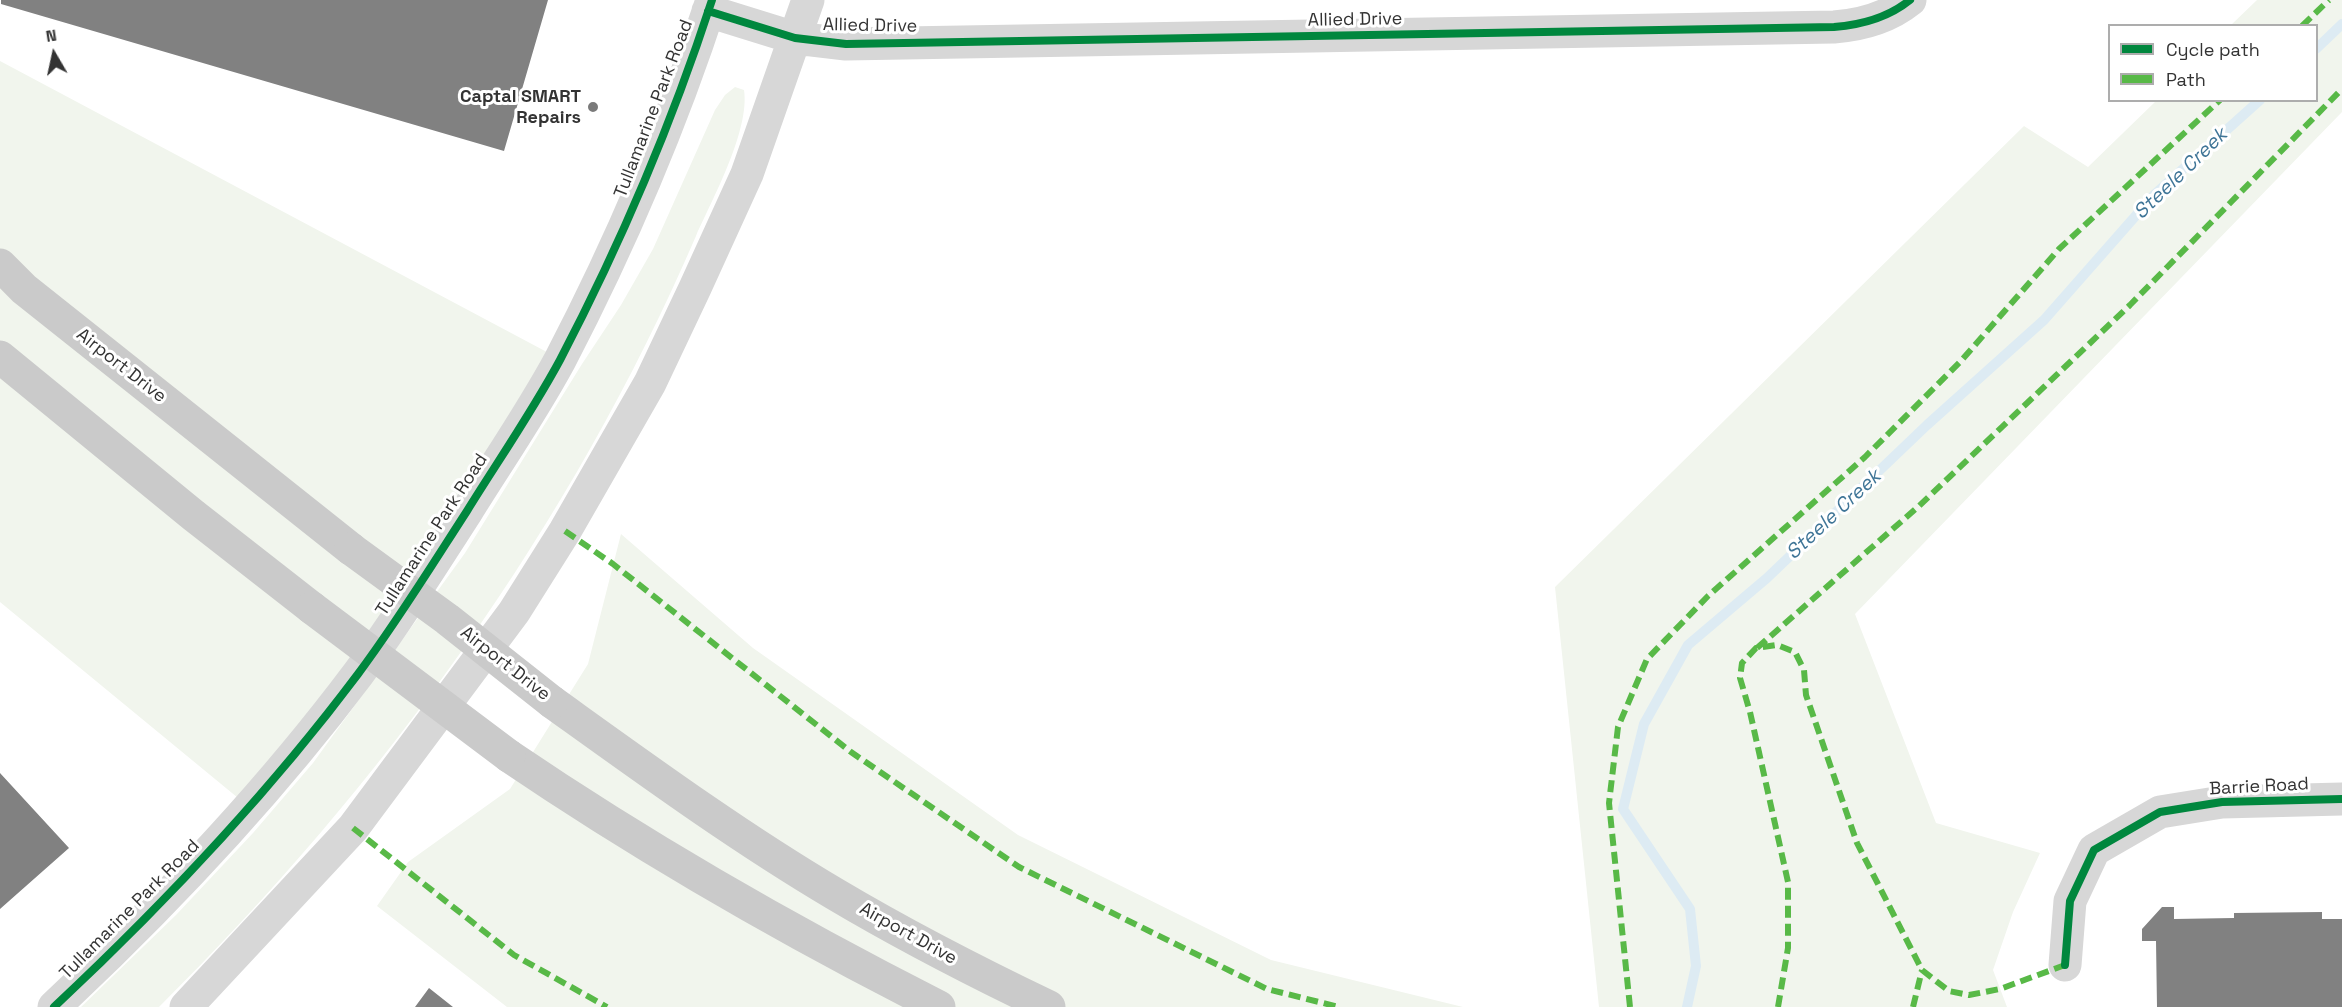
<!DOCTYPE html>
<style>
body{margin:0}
#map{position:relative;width:2342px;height:1007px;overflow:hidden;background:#fff;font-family:"Space Grotesk",sans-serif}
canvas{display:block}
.legend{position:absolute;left:2108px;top:24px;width:210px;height:78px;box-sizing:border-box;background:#fff;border:2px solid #adadad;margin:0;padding:8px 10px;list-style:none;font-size:18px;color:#333}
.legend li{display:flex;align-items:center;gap:12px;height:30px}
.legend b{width:30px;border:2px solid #adadad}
.north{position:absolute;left:24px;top:24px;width:60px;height:60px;-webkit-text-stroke:4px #fff;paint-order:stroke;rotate:351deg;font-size:16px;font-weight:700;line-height:24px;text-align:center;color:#333}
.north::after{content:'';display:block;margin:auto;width:21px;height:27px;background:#333;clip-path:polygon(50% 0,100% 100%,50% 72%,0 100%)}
</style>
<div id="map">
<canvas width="2342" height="1007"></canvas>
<ul class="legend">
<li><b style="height:8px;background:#00873e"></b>Cycle path</li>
<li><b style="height:8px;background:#58b947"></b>Path</li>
</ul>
<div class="north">N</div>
</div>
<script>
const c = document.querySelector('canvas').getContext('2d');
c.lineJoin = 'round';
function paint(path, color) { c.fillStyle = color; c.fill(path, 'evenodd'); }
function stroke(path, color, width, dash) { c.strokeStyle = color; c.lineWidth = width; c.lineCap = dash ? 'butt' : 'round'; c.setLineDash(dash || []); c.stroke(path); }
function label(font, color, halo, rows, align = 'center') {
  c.font = font + ' "Space Grotesk",sans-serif'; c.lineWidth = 6; c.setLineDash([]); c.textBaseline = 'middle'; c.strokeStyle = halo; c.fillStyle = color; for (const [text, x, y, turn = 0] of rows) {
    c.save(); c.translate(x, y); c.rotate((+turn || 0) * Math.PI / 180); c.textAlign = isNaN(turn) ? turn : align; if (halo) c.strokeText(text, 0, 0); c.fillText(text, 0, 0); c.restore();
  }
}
paint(new Path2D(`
 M2257 0H2342V112L1855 614 1936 823 2040 853 2013 912 1993 970 2007 1007H1599L1555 587 2024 126 2088 167 2156 101 2316 100V26L2231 25Z
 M0 61 560 359 249 807 0 602Z
 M735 87 744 90C750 130 713 198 696 236 571 526 383 785 159 1007H81L176 915 253 833 313 763 465 553 582 364 621 305 653 249 715 110 725 95Z
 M621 534 753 648 1018 835 1271 960 1463 1007H507L377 906 408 862 510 789 588 664Z`), '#f1f5ed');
stroke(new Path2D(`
 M2316 49 2342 24
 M1687 1007 1696 966 1690 909 1623 809 1644 724 1688 645 1767 578 1927 425 2044 320 2154 195 2260 100`), '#ddebf3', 10);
paint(new Path2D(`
 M1 0H548L504 151 1 4Z
 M0 773 69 848 0 909Z
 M2162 907H2174V919L2234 918V913L2322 912V919H2342V1007H2157L2156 941H2142V929Z
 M429 988 453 1007H415Z`), '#818181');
stroke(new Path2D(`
 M708 11 795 38 846 44 1834 27C1861 25 1889 17 1910 0
 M2065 965 2070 901 2094 850 2160 812 2222 802 2342 799
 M54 1007C164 904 268 794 358 674 397 622 432 565 467 511 498 461 532 412 560 360 620 245 672 123 712 0
 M186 1007 353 828 514 612 565 531 650 383 695 288 747 174 808 0`), '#d7d7d7', 33);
stroke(new Path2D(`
 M0 265 24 289 351 549
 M0 357 193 515 312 608
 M552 702C644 768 737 836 835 894 904 935 976 972 1049 1007
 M509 756C646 849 791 932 939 1007`), '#cacaca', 33);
stroke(new Path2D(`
 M351 549 447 619 552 702
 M312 608 509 756`), '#cacaca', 33);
stroke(new Path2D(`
 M2302 26 2329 0
 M565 531 613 564 851 752 1019 867 1267 989 1339 1007
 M1757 648 1919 506 2130 305 2342 89
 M353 828 514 955 607 1007
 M1630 1007 1609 803 1618 727 1647 659 1708 596 1865 457 1960 362 2059 249 2220 100
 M1778 1007 1788 948V882L1750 712 1740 678 1742 663 1756 648 1777 645 1795 652 1804 670 1806 695 1857 843 1922 970 1949 991 1969 995 2000 989 2065 965
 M1913 1007 1922 970`), '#58b947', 6, [12, 6]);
stroke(new Path2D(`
 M708 11 795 38 846 44 1834 27C1861 25 1889 17 1910 0
 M2065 965 2070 901 2094 850 2160 812 2222 802 2342 799
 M54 1007C164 904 268 794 358 674 397 622 432 565 467 511 498 461 532 412 560 360 620 245 672 123 712 0`), '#00873e', 8);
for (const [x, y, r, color] of [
 [593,107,6,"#7a7a7a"]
]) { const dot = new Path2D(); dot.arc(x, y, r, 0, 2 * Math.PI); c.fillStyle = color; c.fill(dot); stroke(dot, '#fff', 2); }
label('18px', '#333', '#fff', [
 ["Allied Drive",1355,20,-1],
 ["Allied Drive",870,26,1],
 ["Tullamarine Park Road",654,109,-69],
 ["Airport Drive",121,366,38],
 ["Tullamarine Park Road",432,535,-57],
 ["Airport Drive",505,664,38],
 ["Barrie Road",2259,787,-3],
 ["Tullamarine Park Road",130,910,-45],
 ["Airport Drive",908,934,29]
]);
label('bold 18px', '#333', '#fff', [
 ["Captal SMART",581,97],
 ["Repairs",581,118]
], 'right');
label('italic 20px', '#3f7597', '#fff', [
 ["Steele Creek",2181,174,-44],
 ["Steele Creek",1834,515,-43]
]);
</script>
